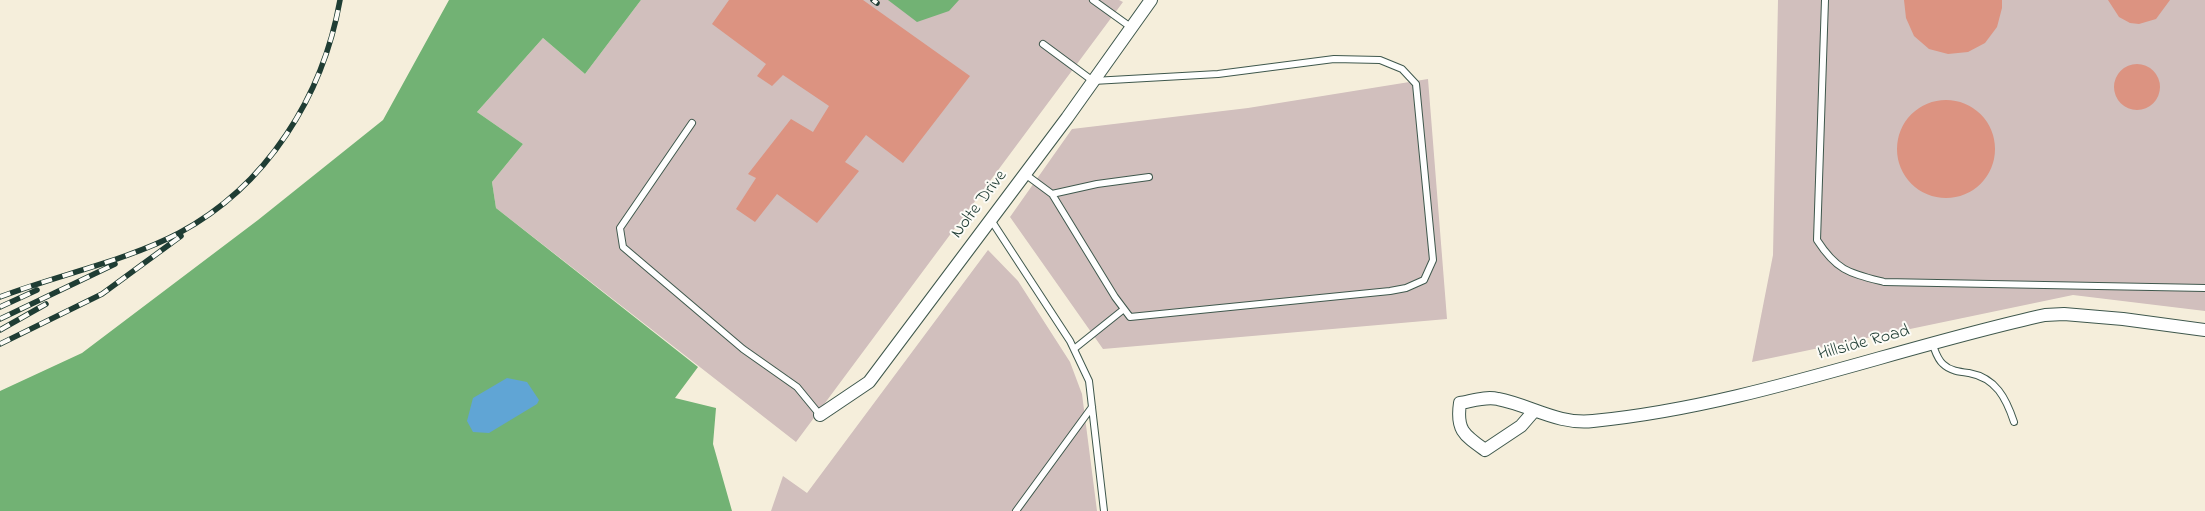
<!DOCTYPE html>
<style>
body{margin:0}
canvas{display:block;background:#f5eedb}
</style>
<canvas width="2205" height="511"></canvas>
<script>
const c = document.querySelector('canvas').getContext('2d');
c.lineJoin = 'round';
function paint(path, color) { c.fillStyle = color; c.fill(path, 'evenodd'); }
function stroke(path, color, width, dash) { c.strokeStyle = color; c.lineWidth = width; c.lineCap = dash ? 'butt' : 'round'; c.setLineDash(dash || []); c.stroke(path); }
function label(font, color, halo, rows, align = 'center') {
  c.font = font + ' "Indie Flower",sans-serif'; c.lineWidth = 4; c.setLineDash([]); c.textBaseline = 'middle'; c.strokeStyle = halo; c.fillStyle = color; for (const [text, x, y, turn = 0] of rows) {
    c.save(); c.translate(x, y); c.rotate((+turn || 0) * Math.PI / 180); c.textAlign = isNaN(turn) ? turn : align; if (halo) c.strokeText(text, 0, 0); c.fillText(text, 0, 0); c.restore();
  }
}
paint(new Path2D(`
 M641 0H1119L1123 2 796 442 496 208 492 182 523 144 477 112 543 38 585 74Z
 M1778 0H2205V311L2073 295 1752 362 1773 255Z
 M1428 79 1447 319 1103 349 1010 217 1072 129 1248 108Z
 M988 250 1018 281 1070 362 1082 394 1097 511H771L783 476 807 493Z`), '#d1bfbd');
paint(new Path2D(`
 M449 0H641L585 74 543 38 477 112 523 144 492 182 496 208 698 367 675 398 716 408 713 444 732 511H0V391L82 353 258 220 383 120Z
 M888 0H959L949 11 917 22Z`), '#72b274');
paint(new Path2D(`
 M507 378 527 382 539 400 537 404 489 433 473 432 467 421 473 398Z`), '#60a5d5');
paint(new Path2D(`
 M729 0H863L970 76 903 163 866 135 845 162 859 171 817 223 777 194 755 222 736 209 756 178 748 174 791 119 813 132 829 106 783 75 772 86 757 76 766 64 712 24Z
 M1904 0H2002V8L1997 27 1985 43 1968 52 1948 54 1929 49 1914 36 1906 18Z
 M2108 0H2170L2156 19 2139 24 2130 23 2119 17Z
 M2114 87a23 23 0 1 1 46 0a23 23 0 1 1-46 0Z
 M1897 149a49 49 0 1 1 98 0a49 49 0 1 1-98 0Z`), '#dc9381');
const lane = new Path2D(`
 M1093 0 1132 28
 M1825 0 1817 240C1837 271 1849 273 1884 282L2205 288
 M692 123 620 228 623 247 743 349 797 387 820 415
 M1025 174 1052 194 1115 297 1130 317 1390 291 1406 288 1424 280 1433 260 1416 84 1402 69 1380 60 1334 59 1218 74 1093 81 1043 44
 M1052 194 1097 184 1149 177
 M991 220 1070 341 1089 381 1104 511
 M1932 343C1935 350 1937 359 1943 364 1950 371 1960 372 1969 373 1996 378 2006 398 2014 422
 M1074 349 1124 309
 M1016 511 1092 407`);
const street = new Path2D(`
 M1534 411 1521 426 1485 450C1464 435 1456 430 1460 403 1472 401 1486 396 1498 399 1530 405 1558 425 1593 421 1747 406 1894 348 2045 315L2064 314 2123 319 2205 330
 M820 415 869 382 1067 118 1151 0`);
stroke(lane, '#3f584d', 8);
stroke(street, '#3f584d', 14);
stroke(lane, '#fff', 6);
stroke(street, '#fff', 12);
const rail = new Path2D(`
 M873 0 877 3
 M0 297C57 275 126 261 179 233 267 186 323 96 340 0
 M0 307 37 290
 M0 319 115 264
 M0 330 46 304
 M0 344 102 294 181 236`);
stroke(rail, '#1f3d34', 5.5);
stroke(rail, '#fdfcf7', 4, [11]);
label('18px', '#1f3d34', '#fdfcf7', [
 ["Nolte Drive",980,205,-53],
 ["Hillside Road",1864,344,-15]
]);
</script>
